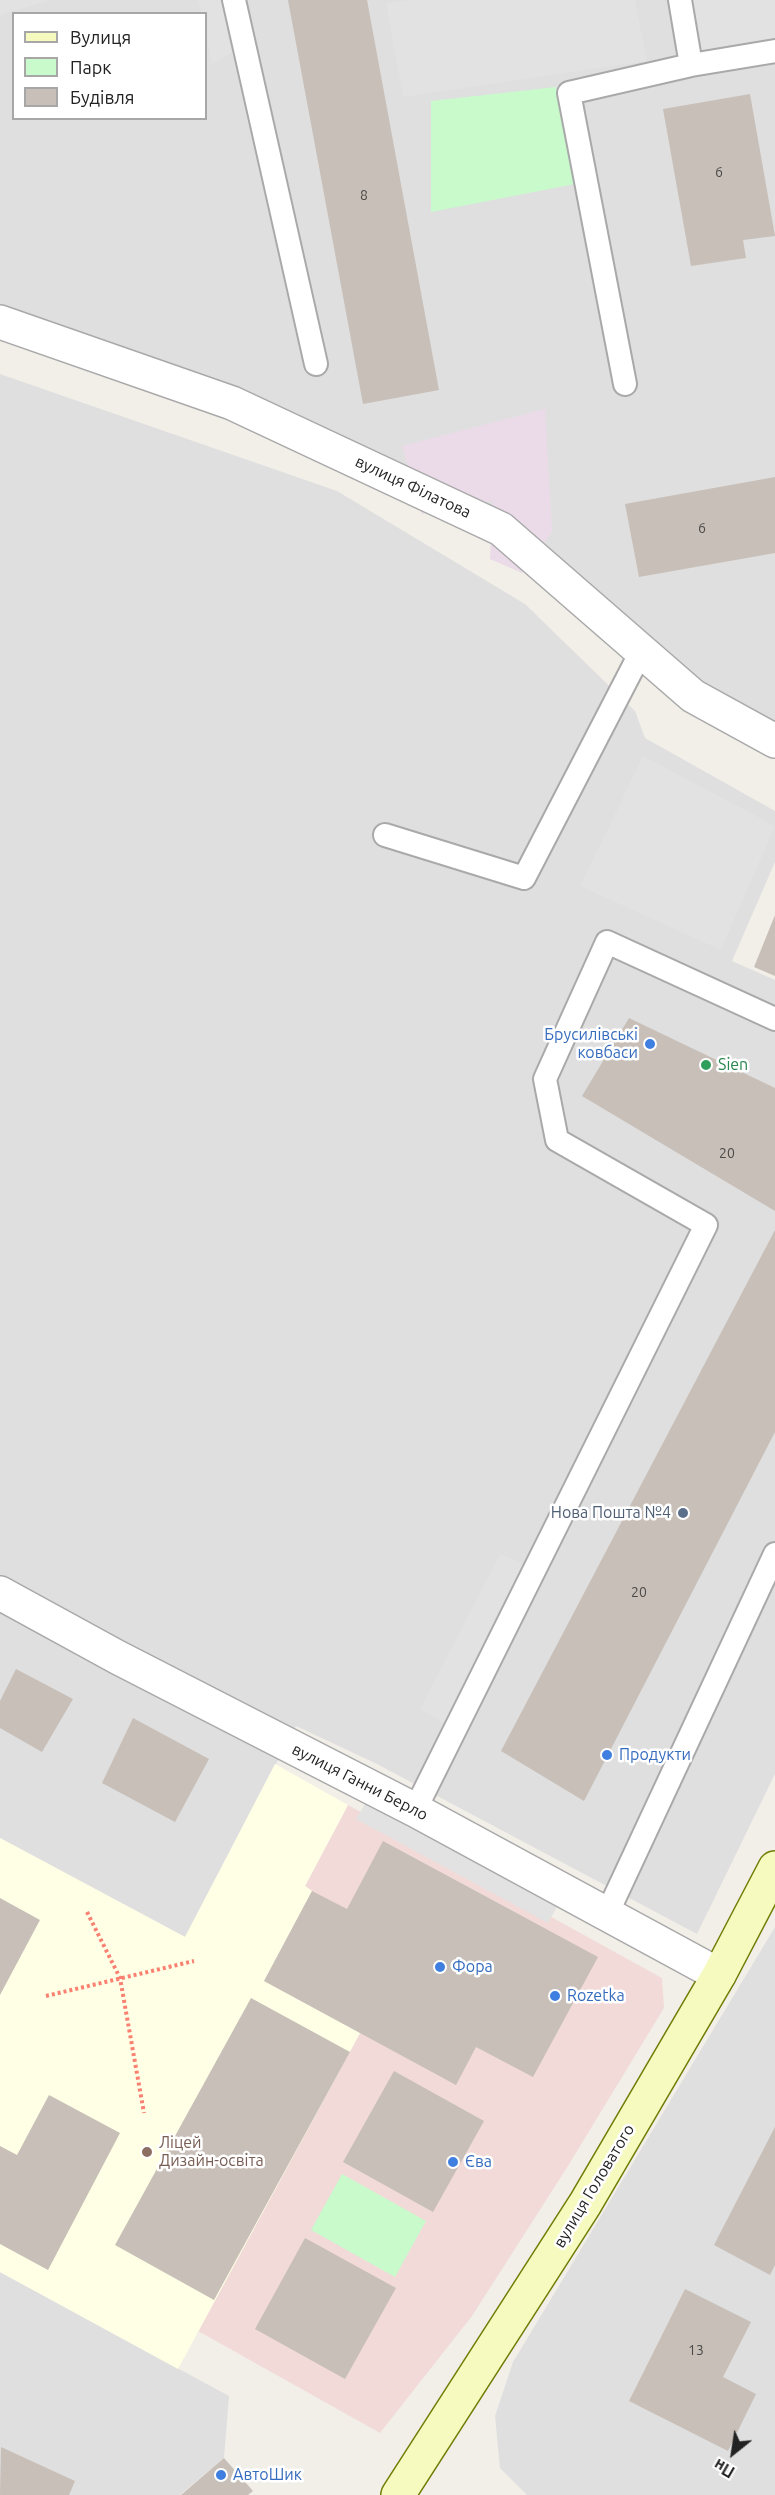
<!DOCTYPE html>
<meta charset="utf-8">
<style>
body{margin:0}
#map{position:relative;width:775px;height:2495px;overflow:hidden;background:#f2efe9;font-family:Ubuntu,sans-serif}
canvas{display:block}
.legend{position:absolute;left:12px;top:12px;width:195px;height:108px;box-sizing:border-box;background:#fff;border:2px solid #a7a7a7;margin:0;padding:8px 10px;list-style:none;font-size:18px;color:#222}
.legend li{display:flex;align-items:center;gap:12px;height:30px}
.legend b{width:30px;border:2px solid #a7a7a7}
.north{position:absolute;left:703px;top:2423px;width:60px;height:60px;-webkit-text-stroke:4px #fff;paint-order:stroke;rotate:210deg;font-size:16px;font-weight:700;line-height:24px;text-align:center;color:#222}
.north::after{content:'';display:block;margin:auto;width:21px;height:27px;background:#222;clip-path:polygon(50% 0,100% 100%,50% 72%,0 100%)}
</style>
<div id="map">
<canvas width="775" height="2495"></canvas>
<ul class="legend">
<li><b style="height:8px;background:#f7fabf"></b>Вулиця</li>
<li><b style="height:16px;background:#c8facc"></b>Парк</li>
<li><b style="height:16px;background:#c7bfb8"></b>Будівля</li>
</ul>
<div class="north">Пн</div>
</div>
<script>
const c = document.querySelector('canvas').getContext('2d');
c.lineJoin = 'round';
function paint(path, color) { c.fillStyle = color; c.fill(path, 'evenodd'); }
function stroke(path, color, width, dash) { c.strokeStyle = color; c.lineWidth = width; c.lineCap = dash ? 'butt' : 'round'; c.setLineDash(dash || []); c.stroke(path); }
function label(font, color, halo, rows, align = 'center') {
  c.font = font + ' Ubuntu,sans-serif'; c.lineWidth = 5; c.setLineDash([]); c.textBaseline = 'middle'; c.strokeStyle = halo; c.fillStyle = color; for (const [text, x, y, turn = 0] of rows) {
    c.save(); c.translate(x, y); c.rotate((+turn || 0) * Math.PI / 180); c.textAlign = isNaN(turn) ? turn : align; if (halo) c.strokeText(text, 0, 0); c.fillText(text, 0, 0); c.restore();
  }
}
paint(new Path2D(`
 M0 0H775V734L696 691 504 523 0 317ZM14 14H206V118H14Z
 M0 374 337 491 525 604 635 711 645 738 775 811V862L732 961 775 980V1774L697 1934 377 1764 296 1726 185 1937 0 1838Z
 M775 1927V2495H527L500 2468 495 2416 513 2362Z
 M0 2272 229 2396 224 2458 180 2495H0Z`), '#e0dfdf');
paint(new Path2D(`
 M348 1805 662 1978 664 2008 568 2166 472 2316 380 2433 198 2331 360 2033 264 1981 312 1891 305 1886Z`), '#f2dad9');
paint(new Path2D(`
 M545 409 552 532 522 573 490 559 492 501 422 514 402 446Z`), '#ebdbe8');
paint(new Path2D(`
 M275 1764 348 1805 305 1886 312 1891 264 1981 360 2033 178 2369 0 2272V1838L185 1937Z`), '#ffffe5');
paint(new Path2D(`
 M556 87 575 184 431 212V101Z
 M342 2174 426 2221 395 2277 311 2230Z`), '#c8facc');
paint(new Path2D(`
 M0 0H51L0 15Z
 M198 0H222L231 53 212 64 206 35V14L201 13Z
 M409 0H635L647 61 403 97 386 3Z
 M686 0H775V44L695 54Z
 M643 756 775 826 721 950 580 886Z
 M500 1554 524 1564 444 1723 420 1709Z
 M368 1799 560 1901 548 1923 356 1819Z`), '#e2e2e2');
paint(new Path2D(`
 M288 0H367L439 390 363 404Z
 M750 94 775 236 743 240 746 258 691 266 663 109Z
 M775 477V553L639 577 625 504Z
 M775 915V976L754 967Z
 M629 1018 775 1088V1211L582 1096Z
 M775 1230V1432L584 1801 501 1751Z
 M16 1669 73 1699 42 1752 0 1728V1701Z
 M133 1718 209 1759 175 1822 102 1783Z
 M383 1841 598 1957 533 2077 476 2047 456 2085 264 1981 312 1891 347 1909Z
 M0 1898 40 1920 0 1995Z
 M251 1998 350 2052 214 2300 115 2245Z
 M394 2071 484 2121 433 2212 343 2162Z
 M49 2095 120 2133 48 2270 0 2244V2146L17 2155Z
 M775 2127V2265L770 2275 714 2245Z
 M305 2238 396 2288 345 2379 255 2329Z
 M685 2289 751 2322 723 2377 756 2394 728 2451 629 2401Z
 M1 2447 75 2481 69 2495H0Z
 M224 2458 253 2491 248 2495H181Z`), '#c7bfb8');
const service = new Path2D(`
 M234 0 316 364
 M680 0 691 65 775 51
 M625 384 569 93 691 65
 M385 835 524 878 642 650
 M415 1810 706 1225 557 1140 545 1079 607 942 775 1019
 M606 1916 775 1554`);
const minor = new Path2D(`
 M0 322 232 403 501 529 693 696 775 741
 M0 1593 117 1657 415 1810 719 1975`);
const secondary = new Path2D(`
 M398 2495 585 2204 719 1975 775 1868`);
stroke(service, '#a9a9a9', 26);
stroke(minor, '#a9a9a9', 36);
stroke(secondary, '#707d05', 36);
stroke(new Path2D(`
 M87 1912 120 1978 144 2113
 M46 1996 194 1961`), '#fa8072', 4, [3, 3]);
stroke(service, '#fff', 22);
stroke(minor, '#fff', 33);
stroke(secondary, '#f7fabf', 33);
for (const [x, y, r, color] of [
 [650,1044,6,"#3f7fe0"],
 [706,1065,6,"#2e9e5b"],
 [683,1513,6,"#5c6f8a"],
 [607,1755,6,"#3f7fe0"],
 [440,1967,6,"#3f7fe0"],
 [555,1996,6,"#3f7fe0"],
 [147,2152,6,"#8d6e63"],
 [453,2162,6,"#3f7fe0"],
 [221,2475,6,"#3f7fe0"]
]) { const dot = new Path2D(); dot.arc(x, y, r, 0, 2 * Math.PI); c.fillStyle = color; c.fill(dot); stroke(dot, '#fff', 2); }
label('14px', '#4b4948', null, [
 ["6",719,172],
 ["8",364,195],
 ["6",702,528],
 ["20",727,1153],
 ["20",639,1592],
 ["13",696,2350]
]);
label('16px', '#222', '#fff', [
 ["вулиця Філатова",413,487,25],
 ["вулиця Ганни Берло",360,1782,27],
 ["вулиця Головатого",594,2186,-59]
]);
label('16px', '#366cbe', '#fff', [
 ["Брусилівські",638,1035,"right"],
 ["ковбаси",638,1053,"right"],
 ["Продукти",619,1755],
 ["Фора",452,1967],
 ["Rozetka",567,1996],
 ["Єва",465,2162],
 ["АвтоШик",233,2475]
], 'left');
label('16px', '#27864d', '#fff', [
 ["Sien",718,1065]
], 'left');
label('16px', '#4e5e75', '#fff', [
 ["Нова Пошта №4",671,1513]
], 'right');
label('16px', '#785e54', '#fff', [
 ["Ліцей",159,2143],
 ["Дизайн-освіта",159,2161]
], 'left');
</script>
